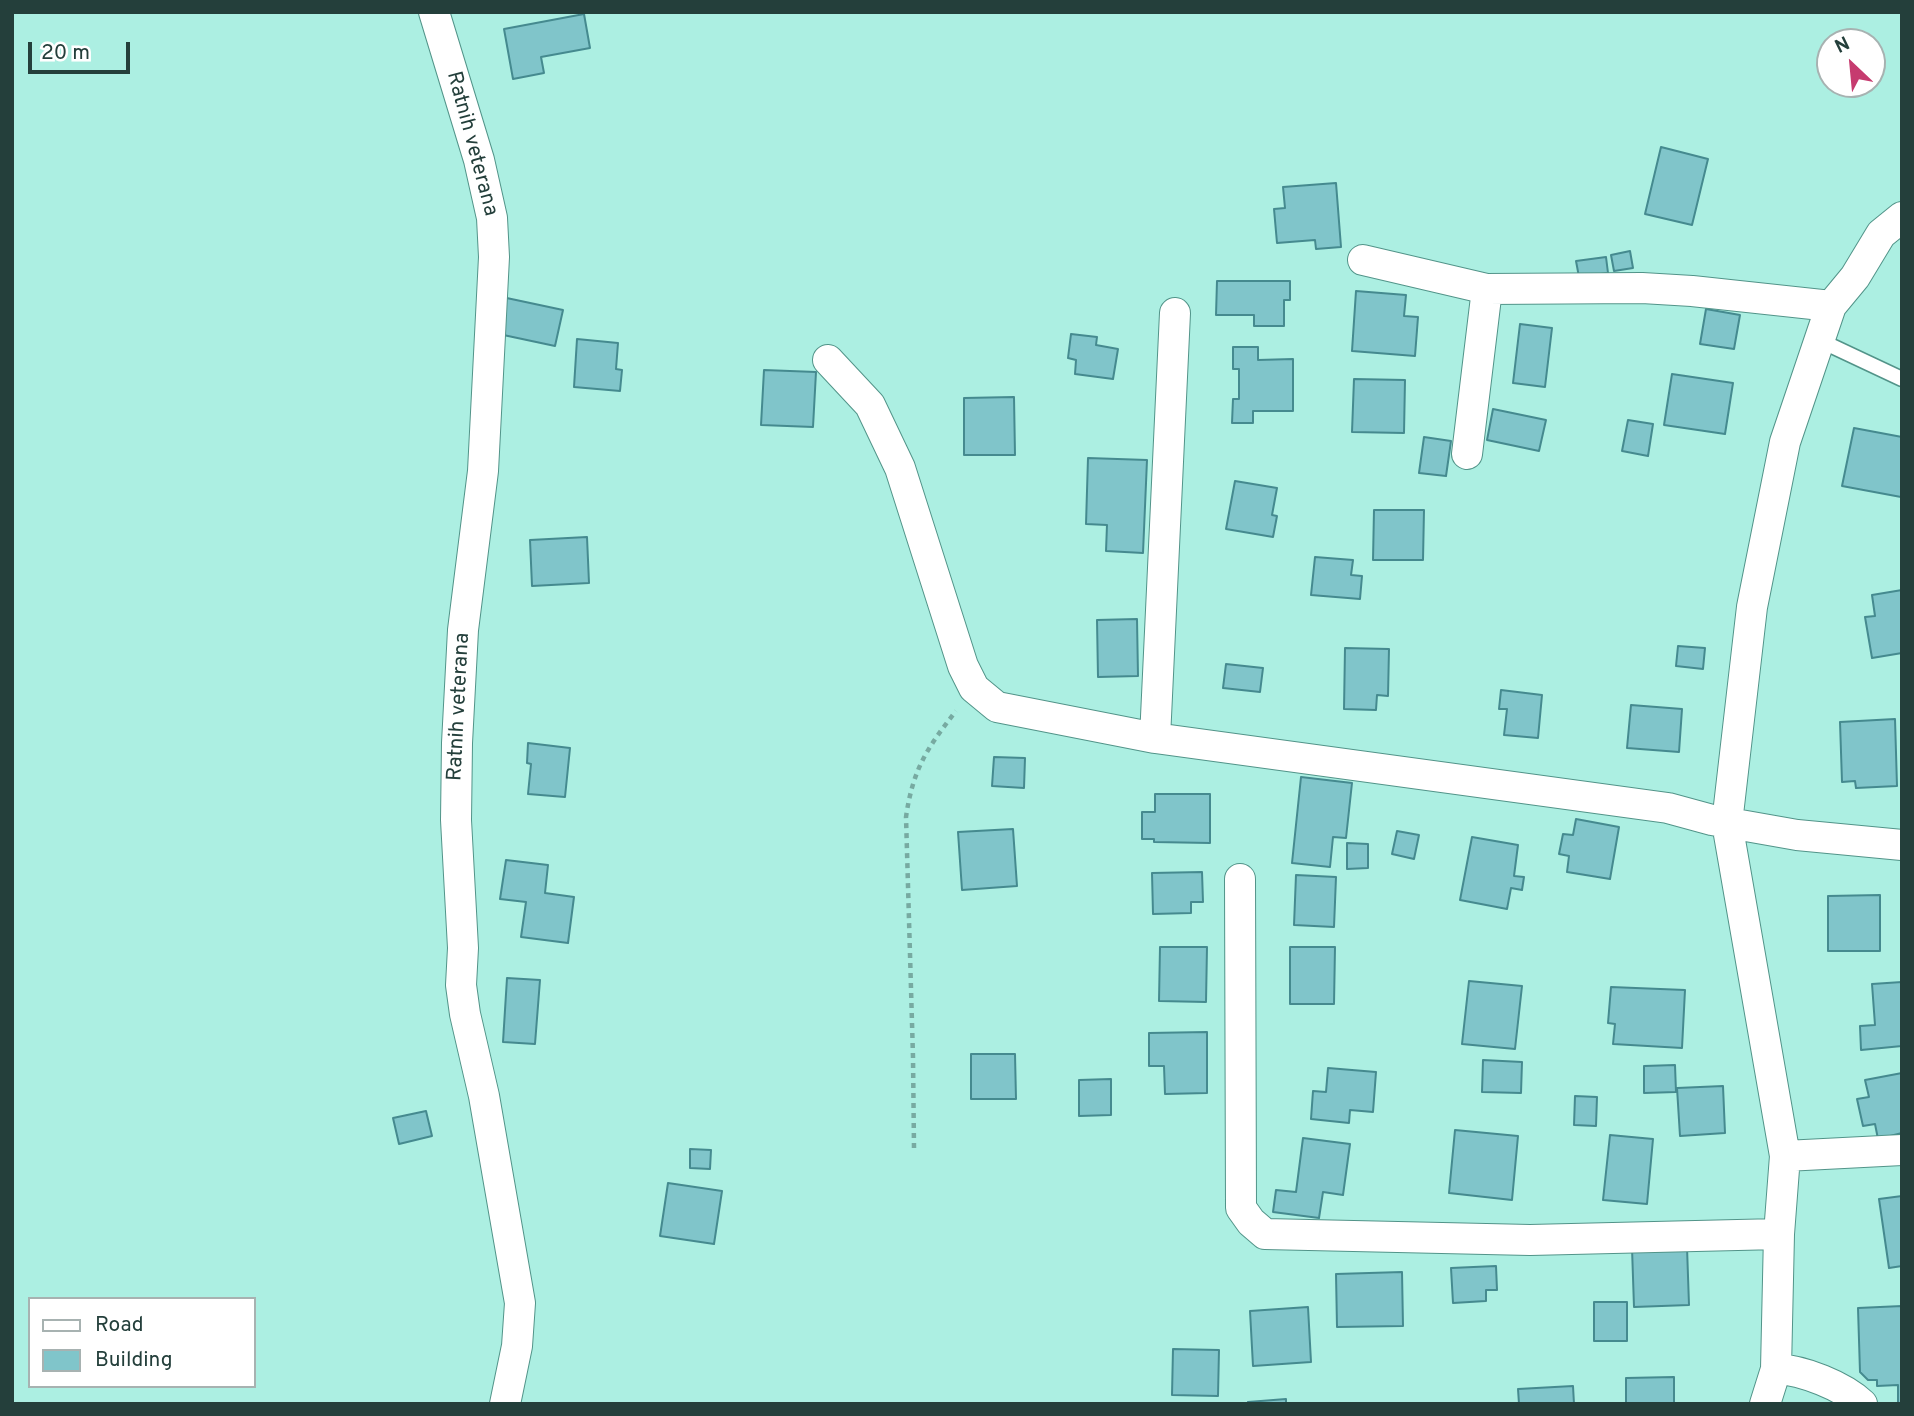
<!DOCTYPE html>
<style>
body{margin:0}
#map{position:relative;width:1914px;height:1416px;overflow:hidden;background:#acefe2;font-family:Overpass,sans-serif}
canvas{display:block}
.frame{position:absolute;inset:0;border:14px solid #243f3b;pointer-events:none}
.legend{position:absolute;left:28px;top:1297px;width:228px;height:91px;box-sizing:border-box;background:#fff;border:2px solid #a7b2b1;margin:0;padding:9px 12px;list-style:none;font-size:21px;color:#243f3b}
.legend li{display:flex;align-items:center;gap:14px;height:35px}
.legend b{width:35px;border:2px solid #a7b2b1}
.north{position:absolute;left:1816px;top:28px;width:70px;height:70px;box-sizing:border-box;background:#fff;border:2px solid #a7b2b1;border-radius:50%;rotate:334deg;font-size:19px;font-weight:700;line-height:28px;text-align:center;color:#243f3b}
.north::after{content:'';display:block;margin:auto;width:24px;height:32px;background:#c63b6f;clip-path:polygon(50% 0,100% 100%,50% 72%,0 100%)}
.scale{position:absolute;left:28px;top:42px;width:102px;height:32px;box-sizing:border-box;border:4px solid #243f3b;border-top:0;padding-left:9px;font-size:21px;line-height:24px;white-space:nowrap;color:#243f3b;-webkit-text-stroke:5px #fff;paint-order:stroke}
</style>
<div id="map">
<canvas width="1914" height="1416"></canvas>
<div class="frame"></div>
<ul class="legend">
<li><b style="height:9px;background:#fff"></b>Road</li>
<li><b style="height:19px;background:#80c5ca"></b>Building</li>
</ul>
<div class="north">N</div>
<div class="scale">20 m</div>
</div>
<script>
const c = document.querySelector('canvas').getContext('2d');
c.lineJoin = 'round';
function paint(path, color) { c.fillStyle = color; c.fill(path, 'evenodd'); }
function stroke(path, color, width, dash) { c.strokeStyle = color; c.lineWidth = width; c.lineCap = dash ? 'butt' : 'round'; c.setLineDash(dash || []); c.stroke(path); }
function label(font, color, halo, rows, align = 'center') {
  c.font = font + ' Overpass,sans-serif'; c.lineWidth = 7; c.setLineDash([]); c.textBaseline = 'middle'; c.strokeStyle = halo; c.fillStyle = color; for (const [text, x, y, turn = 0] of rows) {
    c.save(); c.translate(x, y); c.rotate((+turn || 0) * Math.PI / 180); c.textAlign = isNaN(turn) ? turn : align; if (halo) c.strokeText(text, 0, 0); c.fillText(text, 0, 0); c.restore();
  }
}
const building = new Path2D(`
 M584 14 590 48 541 57 544 73 513 79 504 29Z
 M1661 147 1708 159 1692 225 1645 214Z
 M1336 183 1341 247 1316 249 1315 240 1277 243 1274 209 1285 208 1283 187Z
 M1630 251 1633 268 1614 271 1611 255Z
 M1606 257 1608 273 1579 277 1576 261Z
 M1217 281H1290V300H1284V326H1254V315H1216Z
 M1356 291 1406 295 1404 316 1418 317 1415 356 1352 351Z
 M502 297 563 310 555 346 494 333Z
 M1706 309 1740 315 1734 349 1700 344Z
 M1520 324 1552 328 1545 387 1513 383Z
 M1071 334 1097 337 1096 345 1118 349 1113 379 1075 374 1076 360 1068 358Z
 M577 339 618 343 616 369 622 370 620 391 574 387Z
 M1233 347H1258V360L1293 359V411H1253V423H1232L1233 399H1239V369H1233Z
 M764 370 816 372 813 427 761 425Z
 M1672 374 1733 383 1725 434 1664 425Z
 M1354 379 1405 380 1404 433 1352 432Z
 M1014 397 1015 455H964V398Z
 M1493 409 1546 420 1539 451 1487 440Z
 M1628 420 1653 424 1648 456 1622 451Z
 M1854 428 1902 437 1901 497 1842 486Z
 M1424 437 1451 441 1446 476 1419 473Z
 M1088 458 1147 460 1143 553 1106 551 1107 525 1086 524Z
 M1235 481 1277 488 1272 515 1277 516 1273 537 1226 529Z
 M1374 510H1424L1423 560H1373Z
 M587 537 589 583 532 586 530 540Z
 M1315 557 1353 560 1351 575 1362 576 1360 599 1311 595Z
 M1902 590V653L1872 658 1865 617 1875 616 1872 595Z
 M1137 619 1138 676 1098 677 1097 620Z
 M1678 646 1705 648 1703 669 1676 666Z
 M1345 648 1389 649 1388 696 1377 695 1376 710 1344 709Z
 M1226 664 1263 668 1260 692 1223 688Z
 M1501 690 1542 695 1538 738 1504 735 1507 709H1499Z
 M1631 705 1682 709 1679 752 1627 748Z
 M1895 719 1897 786 1856 788 1855 781 1842 782 1840 722Z
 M528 743 570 748 565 797 528 794 531 764 527 763Z
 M994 757 1025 758 1024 788 992 786Z
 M1301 777 1352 783 1346 838 1333 837 1330 867 1292 863Z
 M1155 794H1210V843L1154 842V839H1142V812H1155Z
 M1576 819 1619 827 1610 879 1567 872 1569 856 1559 854 1563 834 1573 835Z
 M1013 829 1017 886 962 890 958 832Z
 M1397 831 1419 835 1414 859 1392 854Z
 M1472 837 1518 845 1514 876 1524 877 1522 890 1511 888 1507 909 1460 900Z
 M1347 843 1368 844V868L1347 869Z
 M506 860 548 865 545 893 574 897 568 943 521 937 526 902 500 899Z
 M1202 872 1203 902H1191V913L1153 914 1152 873Z
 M1296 875 1336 877 1334 927 1294 925Z
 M1880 895V951H1828V896Z
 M1160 947H1207L1206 1002 1159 1001Z
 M1290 947H1335L1334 1004H1290Z
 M507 978 540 980 535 1044 503 1042Z
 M1469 981 1522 986 1515 1049 1462 1044Z
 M1902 982V1046L1861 1050 1860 1026 1875 1025 1872 984Z
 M1611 987 1685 990 1682 1048 1613 1044 1615 1024 1608 1023Z
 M1207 1032V1093L1165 1094 1164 1066H1149V1033Z
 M971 1054H1015L1016 1099H971Z
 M1483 1060 1522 1062 1521 1093 1482 1092Z
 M1675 1065 1676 1092 1644 1093V1066Z
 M1328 1068 1376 1072 1373 1112 1350 1110 1349 1123 1311 1119 1313 1091 1326 1092Z
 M1902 1073V1133L1878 1139 1875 1124 1863 1126 1857 1099 1869 1097 1865 1080Z
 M1111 1079V1115L1079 1116V1080Z
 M1723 1086 1725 1133 1680 1136 1677 1088Z
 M1575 1096 1597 1097 1596 1126 1574 1125Z
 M426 1111 432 1136 399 1144 393 1118Z
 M1455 1130 1518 1136 1512 1200 1449 1193Z
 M1610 1135 1653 1139 1647 1204 1603 1200Z
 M1303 1138 1350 1144 1343 1195 1323 1192 1319 1218 1273 1212 1276 1190 1296 1192Z
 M690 1149 711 1150 710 1169 690 1168Z
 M668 1183 722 1191 714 1244 660 1236Z
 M1902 1196V1266L1889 1268 1879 1199Z
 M1687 1247 1689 1305 1634 1307 1632 1248Z
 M1496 1266 1497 1290H1486V1301L1453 1303 1451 1268Z
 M1402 1272 1403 1326 1337 1327 1336 1274Z
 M1594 1302H1627V1341H1594Z
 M1902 1306V1404H1898V1385L1877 1386V1380H1868L1860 1372 1858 1308Z
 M1308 1307 1311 1362 1253 1366 1250 1311Z
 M1173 1349 1219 1350 1218 1396 1172 1395Z
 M1674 1377V1404H1626V1378Z
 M1573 1386 1574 1404H1519L1518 1389Z
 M1286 1399V1404H1249L1248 1402Z`);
paint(building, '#80c5ca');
stroke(building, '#458a8f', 2);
const service = new Path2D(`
 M1819 340 1902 379`);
const minor = new Path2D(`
 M434 12 479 160 492 218 494 257 483 471 463 630 457 743 456 820 463 948 461 985 465 1014 484 1096 520 1303 517 1346 505 1404
 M1363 260 1487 289 1642 288 1692 291 1831 306
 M828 360 870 405 900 468 963 666 974 688 997 707 1155 738 1646 805 1668 808 1712 820 1797 835 1902 845
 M1467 454 1487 289
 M1155 738 1175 313
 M1240 879 1241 1208 1251 1222 1265 1234 1530 1240 1779 1234
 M1785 1156 1902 1150
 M1776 1369C1803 1370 1843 1386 1862 1404
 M1765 1404 1776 1369 1779 1234 1785 1156 1727 823 1752 607 1785 442 1831 306 1855 277 1881 234 1902 217`);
stroke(service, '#529489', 17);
stroke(minor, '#529489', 32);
stroke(new Path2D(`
 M914 1148 913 1057 906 817C913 769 927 748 956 711`), '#77aaa1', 4.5, [5, 5]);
stroke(service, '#fff', 14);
stroke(minor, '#fff', 30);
label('21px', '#243f3b', '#fff', [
 ["Ratnih veterana",471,144,75],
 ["Ratnih veterana",460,707,-87]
]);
</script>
